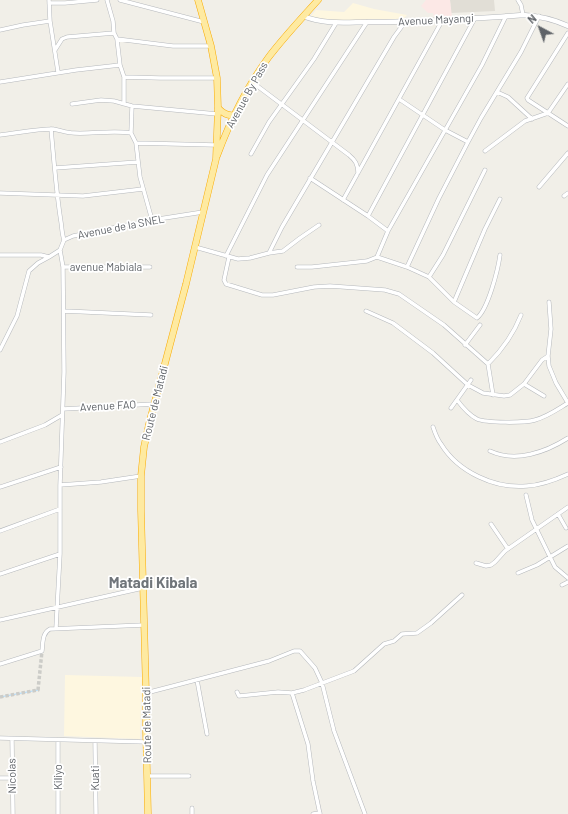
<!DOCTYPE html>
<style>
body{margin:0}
#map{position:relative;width:568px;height:814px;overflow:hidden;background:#f1efe8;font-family:Barlow,sans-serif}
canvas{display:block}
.north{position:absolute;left:520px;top:8px;width:40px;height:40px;-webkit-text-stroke:3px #fff;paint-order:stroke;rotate:319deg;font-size:11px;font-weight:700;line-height:16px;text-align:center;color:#5f6368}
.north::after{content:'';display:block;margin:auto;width:14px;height:18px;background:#5f6368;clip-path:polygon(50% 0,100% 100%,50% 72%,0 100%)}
</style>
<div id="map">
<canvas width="568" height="814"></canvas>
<div class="north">N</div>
</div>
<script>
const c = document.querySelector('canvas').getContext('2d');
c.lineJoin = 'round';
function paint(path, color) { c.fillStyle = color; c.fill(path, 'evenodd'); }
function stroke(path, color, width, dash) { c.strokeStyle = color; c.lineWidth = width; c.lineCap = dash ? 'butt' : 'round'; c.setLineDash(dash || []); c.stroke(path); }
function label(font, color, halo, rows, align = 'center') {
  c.font = font + ' Barlow,sans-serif'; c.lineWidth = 3.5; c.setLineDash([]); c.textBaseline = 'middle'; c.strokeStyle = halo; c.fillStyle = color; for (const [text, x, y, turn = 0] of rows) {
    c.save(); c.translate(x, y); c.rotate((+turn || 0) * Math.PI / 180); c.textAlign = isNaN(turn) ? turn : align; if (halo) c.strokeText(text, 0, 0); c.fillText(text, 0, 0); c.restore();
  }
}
paint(new Path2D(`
 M353 3 374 9 407 15 402 20 336 22 310 17 316 10 344 12Z
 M65 675 142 677 140 739 64 736Z`), '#fef7e0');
paint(new Path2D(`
 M450 0H494L495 11 451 13Z`), '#e1ded6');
paint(new Path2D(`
 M426 0H450L452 17H434L433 13H428L421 6Z`), '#fce8e6');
stroke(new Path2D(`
 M0 697 38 690`), '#aadaff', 1);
stroke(new Path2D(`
 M0 697 38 690 42 651`), '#ccccc8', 3.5, [3.5, 2]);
const minor = new Path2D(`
 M49 0 50 21 58 72
 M107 0 113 21 114 33 117 39 120 65 124 77V104
 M120 0 204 22
 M518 0 521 5 523 15
 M49 3H65L97 0
 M0 30 23 25 50 21
 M568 33 527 98 528 100 568 126
 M117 39 173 46H211
 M55 50 62 39 67 37 114 33
 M124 77 160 78H217
 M0 82 76 70 120 65
 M252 82 349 155C355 160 358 164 358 173
 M497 92 508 97 532 119
 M399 99 445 130 468 142
 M72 104 101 100 114 101 132 106 217 114
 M132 106 131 133 136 143 140 177 152 220
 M51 129C54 160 56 191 61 222 62 229 62 234 64 240
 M0 135C18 133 35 129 53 129 60 130 67 133 74 133 93 134 112 130 131 133
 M136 143 215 145
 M485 151 525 121 548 113 568 84
 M251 154 269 122 314 59 336 23
 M55 168 138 162
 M310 178 368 216 388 231
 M539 187 568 153
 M0 193 83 196 143 189
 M564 196 568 193
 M343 200 443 19
 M368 216 475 18
 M195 247 238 259 250 258 269 253 283 251 300 238 319 225
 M269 253 282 227 394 37 405 22
 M0 255H41L49 257 60 250 64 240 73 236 152 220 203 212
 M226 256 267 175 367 22
 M229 257 224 280 226 284 262 295H273L314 287 330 286 385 290 399 294 444 325 488 364C502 350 514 333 521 315
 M377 257 388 231 482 65 506 16
 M63 267H150
 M297 267H312L367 261 377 257 407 267 429 277 454 302 477 318C488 309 498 270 500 255
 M407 267 439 198 468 142 481 118 521 52 539 16
 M429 277 443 255 485 170
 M454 302 485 229 500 199
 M549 302 551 329 548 356 549 366 556 383 568 403
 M64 311 151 315
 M366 311 393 323 433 353 468 385 483 393 504 396 510 395 524 384 542 360 548 356
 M465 345 480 325
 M0 350 17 316 29 271 38 263 49 257
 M488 364 493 395
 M524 384 544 396
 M457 400C463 408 469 415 477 419 486 423 525 423 535 420 547 417 558 409 568 403
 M451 408 471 380
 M63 409 154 404
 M433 427C435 433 437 439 441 444 458 472 495 489 527 486 541 485 555 480 568 474
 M0 442 45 425 62 415
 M490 451C516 463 546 452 568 438
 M60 485 101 482 141 476
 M0 487 61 467
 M526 495 532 520 553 563 555 567 568 578
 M558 514 566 528
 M491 524 508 549
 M0 531 60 509
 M476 563 486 566 491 565 495 562 505 551 568 507
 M518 573 537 565 568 546
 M0 574 60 554
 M562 585 568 582
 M0 620 143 588
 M56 628 60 554V485L64 372 63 267 60 250
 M0 664 42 651C43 643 42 633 50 629L144 625
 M197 680 207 734
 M237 692 239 696 278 692 292 693 304 690 354 671 384 644 394 641 402 634 417 633 431 623 462 595
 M146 693 269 661 294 651H300L315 668 322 683 334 731 365 814
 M292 693 308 744 313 781 320 814
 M0 738 147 742
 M12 739 13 814
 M58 740V814
 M95 741 96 814
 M148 776H189
 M0 778H12
 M192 808V814
 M313 814 320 813`);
const tertiary = new Path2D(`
 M303 16C325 25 347 22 370 22 421 22 472 19 523 15 540 16 553 19 568 26`);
const trunk = new Path2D(`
 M218 108C223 113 227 116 234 115
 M217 156C230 121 246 88 268 58 283 38 301 19 318 0
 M148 814 146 732V693L141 510V476L144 447 149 424 186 284 216 159 218 108 217 78 211 46 198 0`);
stroke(minor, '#b5b8bc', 4.5);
stroke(tertiary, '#b5b8bc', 5.5);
stroke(trunk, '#f9ab00', 7);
stroke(minor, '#fff', 3.5);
stroke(tertiary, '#fff', 4.5);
stroke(trunk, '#feeaa1', 6);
label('11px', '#5f6368', '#fff', [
 ["Avenue Mayangi",436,20,-3],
 ["Avenue By Pass",247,95,-61],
 ["Avenue de la SNEL",121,227,-11],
 ["avenue Mabiala",106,267],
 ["Route de Matadi",155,403,-76],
 ["Avenue FAO",108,406,-3],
 ["Route de Matadi",147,725,-91],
 ["Nicolas",12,776,-91],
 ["Kiliyo",58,777,-90],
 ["Kuati",95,778,-90]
]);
label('bold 15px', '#70757a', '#fff', [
 ["Matadi Kibala",153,583]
]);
</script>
